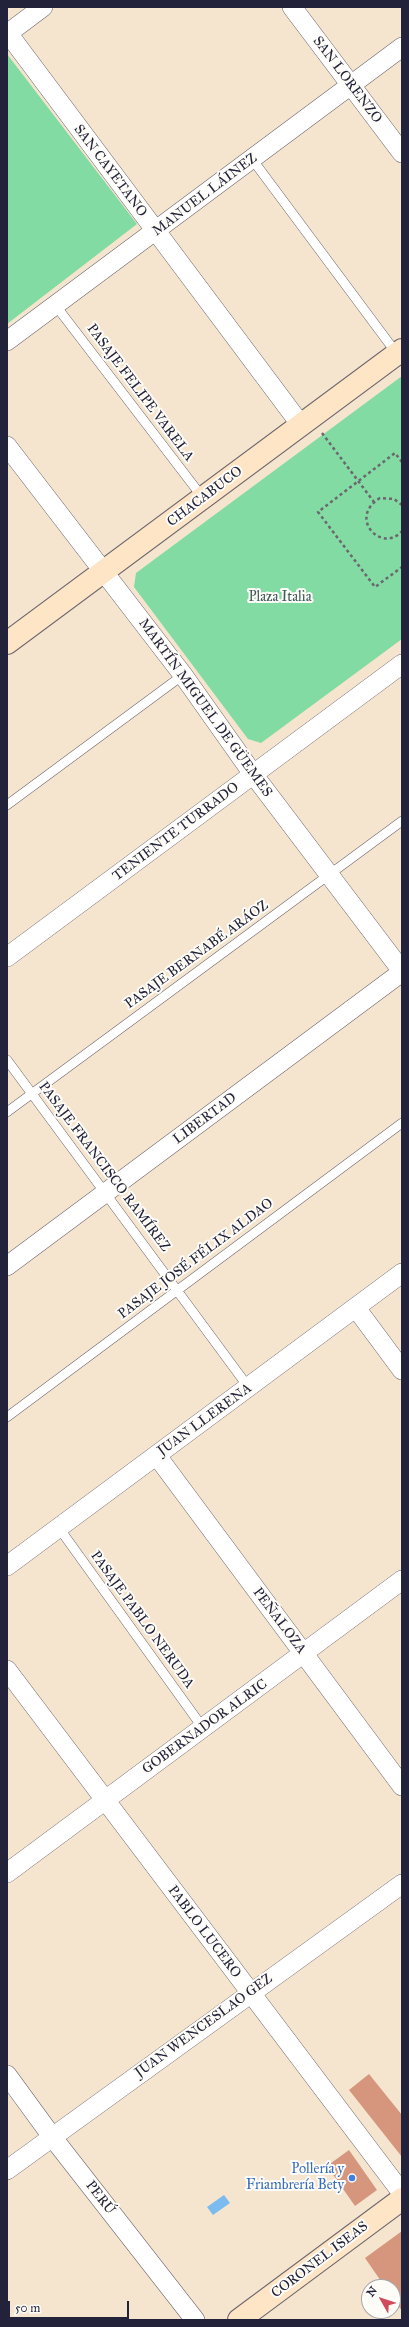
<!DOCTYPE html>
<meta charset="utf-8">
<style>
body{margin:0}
#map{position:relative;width:409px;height:2327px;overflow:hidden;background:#f5e5ce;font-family:"IM FELL Great Primer",serif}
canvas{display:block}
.frame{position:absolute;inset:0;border:8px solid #22223b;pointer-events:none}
.north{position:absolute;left:361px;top:2279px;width:40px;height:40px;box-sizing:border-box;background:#fdfcf7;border:1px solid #a5a5ac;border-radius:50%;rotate:309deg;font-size:11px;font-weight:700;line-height:16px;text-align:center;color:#22223b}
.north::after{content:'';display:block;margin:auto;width:14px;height:18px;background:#d1495b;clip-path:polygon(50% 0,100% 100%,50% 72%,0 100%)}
.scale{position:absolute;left:8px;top:2301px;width:121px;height:18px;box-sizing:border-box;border:2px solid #22223b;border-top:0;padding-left:5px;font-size:12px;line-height:14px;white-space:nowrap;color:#22223b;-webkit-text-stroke:3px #fdfcf7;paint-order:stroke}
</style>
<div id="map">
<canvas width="409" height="2327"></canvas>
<div class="frame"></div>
<div class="north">N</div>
<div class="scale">50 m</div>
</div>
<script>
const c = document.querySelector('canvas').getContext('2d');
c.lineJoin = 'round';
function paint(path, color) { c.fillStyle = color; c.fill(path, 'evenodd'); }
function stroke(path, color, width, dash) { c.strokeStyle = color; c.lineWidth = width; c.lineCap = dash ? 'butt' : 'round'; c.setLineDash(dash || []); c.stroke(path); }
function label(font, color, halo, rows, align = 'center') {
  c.font = font + ' "IM FELL Great Primer",serif'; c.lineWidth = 4; c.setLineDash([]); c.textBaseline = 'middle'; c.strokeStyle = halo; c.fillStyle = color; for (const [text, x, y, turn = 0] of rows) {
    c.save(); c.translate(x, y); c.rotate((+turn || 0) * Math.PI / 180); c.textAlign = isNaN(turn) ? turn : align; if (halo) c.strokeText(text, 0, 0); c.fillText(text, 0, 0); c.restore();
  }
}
paint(new Path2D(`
 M7 54 137 224 7 324Z
 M402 376V639L261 743 248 739 134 587 136 573Z`), '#81dba2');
paint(new Path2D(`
 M224 2195 230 2203 213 2215 207 2207Z`), '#7bbbef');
paint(new Path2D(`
 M369 2074 402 2115V2157L349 2090Z
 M349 2150 377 2190 355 2206 327 2166Z
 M402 2231V2311L393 2298V2287H385L365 2258Z`), '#d6967d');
const lane = new Path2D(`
 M252 159 397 354
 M56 306 203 498
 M7 805 183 675
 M7 1060 249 1388
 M7 1112 402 821
 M7 1417 402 1123
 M59 1528 203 1728`);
const street = new Path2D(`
 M292 7 402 153
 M7 32 301 425
 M7 34 43 7
 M7 341 402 47
 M7 446 183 675 253 774 402 971
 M7 957 402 664
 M7 1266 402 972
 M356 1308 402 1370
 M157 1456 402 1786
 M7 1566 402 1273
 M7 1670 402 2193
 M7 1873 402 1580
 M7 2075 53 2138 195 2320
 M7 2170 402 1884`);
const secondary = new Path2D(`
 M7 643 402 350
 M239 2320 402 2199`);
stroke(lane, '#6c666e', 10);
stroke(street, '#6c666e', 20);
stroke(secondary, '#6c666e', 24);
stroke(new Path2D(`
 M322 433 374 502
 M402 462 395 453 318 512 375 587 402 567
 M402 505 394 499 380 498C347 518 382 554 402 531`), '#6c666e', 2.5, [3, 3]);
stroke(lane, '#fff', 9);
stroke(street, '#fff', 19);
stroke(secondary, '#fde5c5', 22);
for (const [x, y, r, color] of [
 [352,2178,4,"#3f7fe0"]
]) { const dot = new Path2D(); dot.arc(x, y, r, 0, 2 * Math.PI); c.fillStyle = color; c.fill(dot); stroke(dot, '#fdfcf7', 1.5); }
label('14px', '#22223b', '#fdfcf7', [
 ["SAN LORENZO",347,80,53],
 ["SAN CAYETANO",110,171,53],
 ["MANUEL LÁINEZ",205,195,-37],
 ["PASAJE FELIPE VARELA",140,393,53],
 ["CHACABUCO",205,497,-37],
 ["MARTÍN MIGUEL DE GÜEMES",205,708,54],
 ["TENIENTE TURRADO",176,832,-37],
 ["PASAJE BERNABÉ ARÁOZ",197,955,-36],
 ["LIBERTAD",205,1119,-37],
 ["PASAJE FRANCISCO RAMÍREZ",104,1167,53],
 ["PASAJE JOSÉ FÉLIX ALDAO",196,1259,-37],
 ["JUAN LLERENA",205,1420,-36],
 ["PASAJE PABLO NERUDA",142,1620,54],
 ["PEÑALOZA",279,1621,53],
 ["GOBERNADOR ALRIC",205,1727,-36],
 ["PABLO LUCERO",204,1932,53],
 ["JUAN WENCESLAO GEZ",204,2026,-36],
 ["PERÚ",100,2198,52],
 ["CORONEL ISEAS",320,2260,-37]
]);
label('14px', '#3e5a5a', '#fdfcf7', [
 ["Plaza Italia",280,598]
]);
label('14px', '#366cbe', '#fdfcf7', [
 ["Pollería y",344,2170],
 ["Friambrería Bety",344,2186]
], 'right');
</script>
